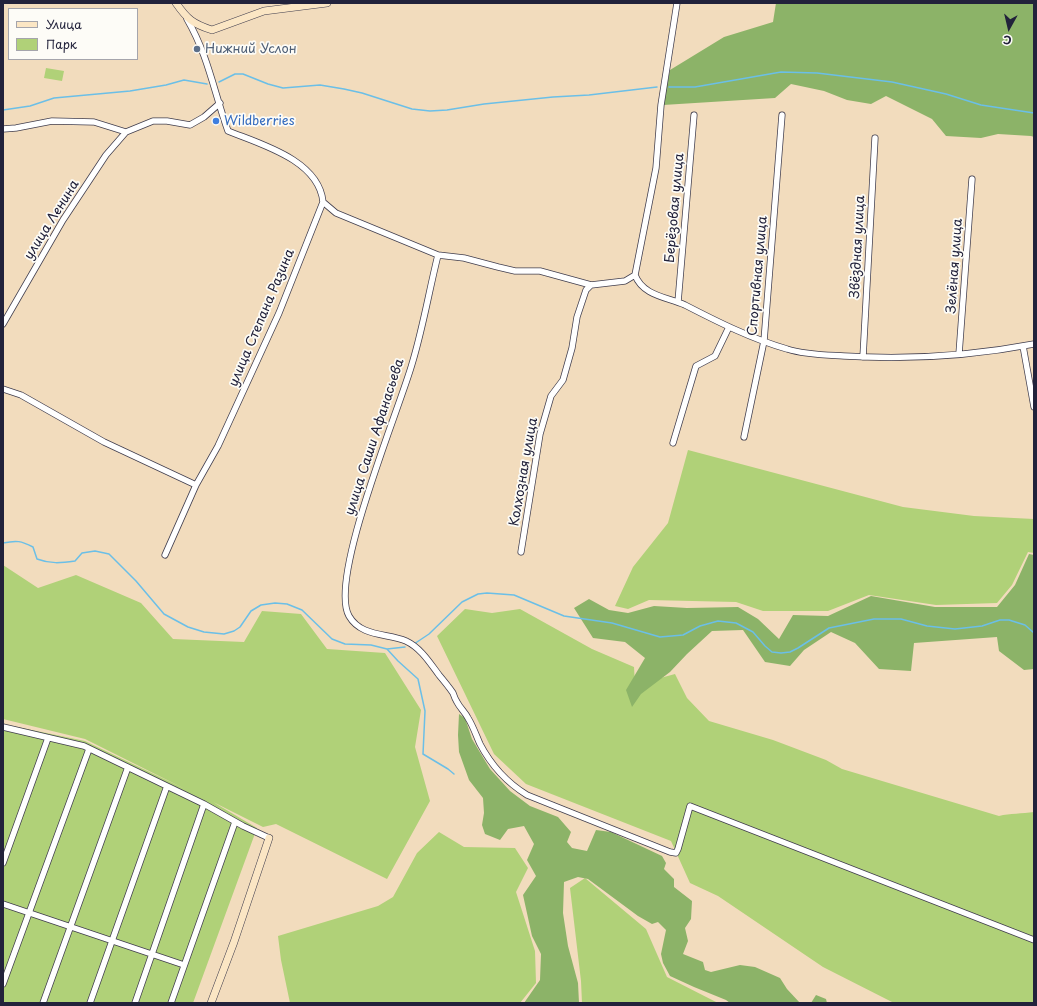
<!DOCTYPE html>
<meta charset="utf-8">
<style>
body{margin:0}
#map{position:relative;width:1037px;height:1006px;overflow:hidden;background:#f2dcbd;font-family:"Playpen Sans",sans-serif}
canvas{display:block}
.frame{position:absolute;inset:0;border:4px solid #22223b;pointer-events:none}
.legend{position:absolute;left:8px;top:8px;width:130px;height:52px;box-sizing:border-box;background:#fdfcf7;border:1px solid #a5a5ac;margin:0;padding:5px 7px;list-style:none;font-size:12px;color:#22223b}
.legend li{display:flex;align-items:center;gap:8px;height:20px}
.legend b{width:20px;border:1px solid #a5a5ac}
.north{position:absolute;left:989px;top:8px;width:40px;height:40px;-webkit-text-stroke:3px #fdfcf7;paint-order:stroke;rotate:188deg;font-size:11px;font-weight:700;line-height:16px;text-align:center;color:#22223b}
.north::after{content:'';display:block;margin:auto;width:14px;height:18px;background:#22223b;clip-path:polygon(50% 0,100% 100%,50% 72%,0 100%)}
</style>
<div id="map">
<canvas width="1037" height="1006"></canvas>
<div class="frame"></div>
<ul class="legend">
<li><b style="height:5px;background:#fbe6c4"></b>Улица</li>
<li><b style="height:11px;background:#b0d178"></b>Парк</li>
</ul>
<div class="north">С</div>
</div>
<script>
const c = document.querySelector('canvas').getContext('2d');
c.lineJoin = 'round';
function paint(path, color) { c.fillStyle = color; c.fill(path, 'evenodd'); }
function stroke(path, color, width, dash) { c.strokeStyle = color; c.lineWidth = width; c.lineCap = dash ? 'butt' : 'round'; c.setLineDash(dash || []); c.stroke(path); }
function label(font, color, halo, rows, align = 'center') {
  c.font = font + ' "Playpen Sans",sans-serif'; c.lineWidth = 3.5; c.setLineDash([]); c.textBaseline = 'middle'; c.strokeStyle = halo; c.fillStyle = color; for (const [text, x, y, turn = 0] of rows) {
    c.save(); c.translate(x, y); c.rotate((+turn || 0) * Math.PI / 180); c.textAlign = isNaN(turn) ? turn : align; if (halo) c.strokeText(text, 0, 0); c.fillText(text, 0, 0); c.restore();
  }
}
paint(new Path2D(`
 M46 68 64 71 62 81 44 78Z
 M688 450 903 507 974 516 1034 519V553L1028 552 1012 585 997 603 936 605 869 595 828 611H763L736 602 649 600 628 609 615 606 633 567 668 523Z
 M3 565 38 588 76 575 141 603 173 639 244 642 262 611 301 614 327 649 385 653 421 710 415 747 430 801 387 879 276 824 263 827 213 802 257 828 193 1003H3V724L85 741 185 789 85 739 3 719Z
 M465 609 492 613 520 609 592 649 634 667 635 685 675 674 687 698 709 721 773 740 826 760 842 769 999 816C1010 813 1022 814 1034 812V1003H894L823 967 718 896 690 883 671 841 526 784 494 754 437 636Z
 M439 832 464 847 515 848 528 868 516 892 535 951 536 983 520 1003H290L281 960 278 936 378 906 393 897 417 853Z
 M585 878 646 929 667 977 718 1003H582L581 981 570 888Z`), '#b0d178');
paint(new Path2D(`
 M776 3H1034V137L1031 136 998 134 981 138 946 136 932 119 886 96 871 104 847 100 824 91 791 84 775 98 663 105 670 70 724 37 773 22Z
 M1029 554 1034 555V669L1024 670 999 651 997 637 914 643 911 671 879 669 855 643 831 632 804 650 790 666 765 662 743 630 712 631 687 654 670 672 641 694 632 707 626 690 645 658 625 642 593 638 574 608 589 599 609 610 628 613 654 606 687 608 738 607 758 619 779 639 793 615 828 616 871 596 935 607H997L1015 585Z
 M459 714 465 718 472 739 490 769 510 791 530 806 558 817 571 832 567 842 572 848 587 851 596 830 611 832 662 856 666 863 664 869 674 879V887L692 901 691 919 685 928 688 941 683 954 703 962 705 970 711 972 740 965 755 967 780 978 787 989 800 1003H811L816 995 826 999 827 1003H730L726 1000 694 987 670 976 663 963 661 954 666 930 658 922 652 924 638 916 588 879 578 877 564 882 563 913 568 946 578 983 579 1003H524L540 980 541 954 532 936 523 895 536 876 527 860 534 844 524 826 508 829 500 840 485 834 482 825 484 813 483 798 469 780 459 752 458 735Z`), '#8cb368');
stroke(new Path2D(`
 M219 82 235 74H243L268 84 283 88 320 85 344 89 362 93 412 109 430 111 447 110 484 104 553 97 589 95 657 87
 M669 87H695L781 72 817 73 892 82 946 94 981 105 1034 113
 M3 110 30 106 54 98 130 91 166 85 184 80 207 84
 M3 543C17 540 21 541 33 547L37 559C50 564 61 563 75 561L82 553 95 551 109 554 136 581 164 614 188 627 204 632 224 634 234 631 240 627 251 611 261 605 275 603 287 604 302 610 332 639 345 644 371 645 387 649 398 661 418 679 425 711 423 754 448 769 454 774
 M414 644 429 634 462 602 478 594 487 593 514 595 564 616 612 623 660 637 683 635 700 626 718 621 736 623 753 632 765 646 772 652 781 653 790 652 798 648 829 628 874 619H901L927 626 955 629 982 626 1000 620H1009L1025 625 1034 633
 M387 649 405 647`), '#6bbfe7', 1.5);
const street = new Path2D(`
 M3 129 16 128 52 121 94 122 126 132
 M323 202 336 213 438 255 464 258 498 267 515 271H540L591 285 625 281 635 275C643 296 667 297 685 305 718 322 752 339 787 349 806 355 826 355 844 356 909 360 971 356 1034 344
 M438 255C429 291 423 328 412 364 399 410 328 579 349 616 361 637 387 633 406 641 421 648 430 663 439 675 444 681 449 687 453 693 454 696 455 699 457 702 460 708 465 712 468 718 473 726 476 735 480 744 491 765 506 782 527 795L670 852 676 853 678 849 690 806 1034 940
 M635 275 656 168 661 105 677 3
 M678 302 694 115
 M3 324 63 220 106 155 126 132 153 121H167L190 125 204 117 220 103
 M1023 346 1034 407
 M959 354 972 179
 M863 357 875 138
 M3 389 21 395 104 442 196 485
 M744 437 764 341 782 115
 M673 443 696 366 715 356 729 327
 M521 552 540 434 551 396 563 380 572 348 577 317 586 290 591 285
 M165 555 196 485 218 446 279 313 323 202C319 160 260 144 228 131 214 92 208 55 187 19
 M3 727 84 746 204 804 243 826 269 838
 M3 863 48 738
 M3 904 184 965
 M3 984 89 749
 M43 1003 128 767
 M90 1003 167 786
 M135 1003 204 804
 M171 1003 235 822`);
const secondary = new Path2D(`
 M176 3C187 19 193 24 212 30L264 11 327 3
 M211 1003 234 942 269 838`);
stroke(street, '#413e4e', 7);
stroke(secondary, '#413e4e', 8);
stroke(street, '#fff', 5.5);
stroke(secondary, '#fbe6c4', 7);
for (const [x, y, r, color] of [
 [197,49,4,"#5c6f8a"],
 [216,121,4,"#3f7fe0"]
]) { const dot = new Path2D(); dot.arc(x, y, r, 0, 2 * Math.PI); c.fillStyle = color; c.fill(dot); stroke(dot, '#fdfcf7', 1.5); }
label('13px', '#4e5e75', '#fdfcf7', [
 ["Нижний Услон",205,49]
], 'left');
label('13px', '#366cbe', '#fdfcf7', [
 ["Wildberries",224,121]
], 'left');
label('13px', '#22223b', '#fdfcf7', [
 ["Берёзовая улица",675,208,-85],
 ["улица Ленина",52,220,-58],
 ["Звёздная улица",858,247,-87],
 ["Зелёная улица",955,266,-86],
 ["Спортивная улица",758,276,-85],
 ["улица Степана Разина",262,318,-67],
 ["улица Саши Афанасьева",375,437,-72],
 ["Колхозная улица",524,472,-80]
]);
</script>
